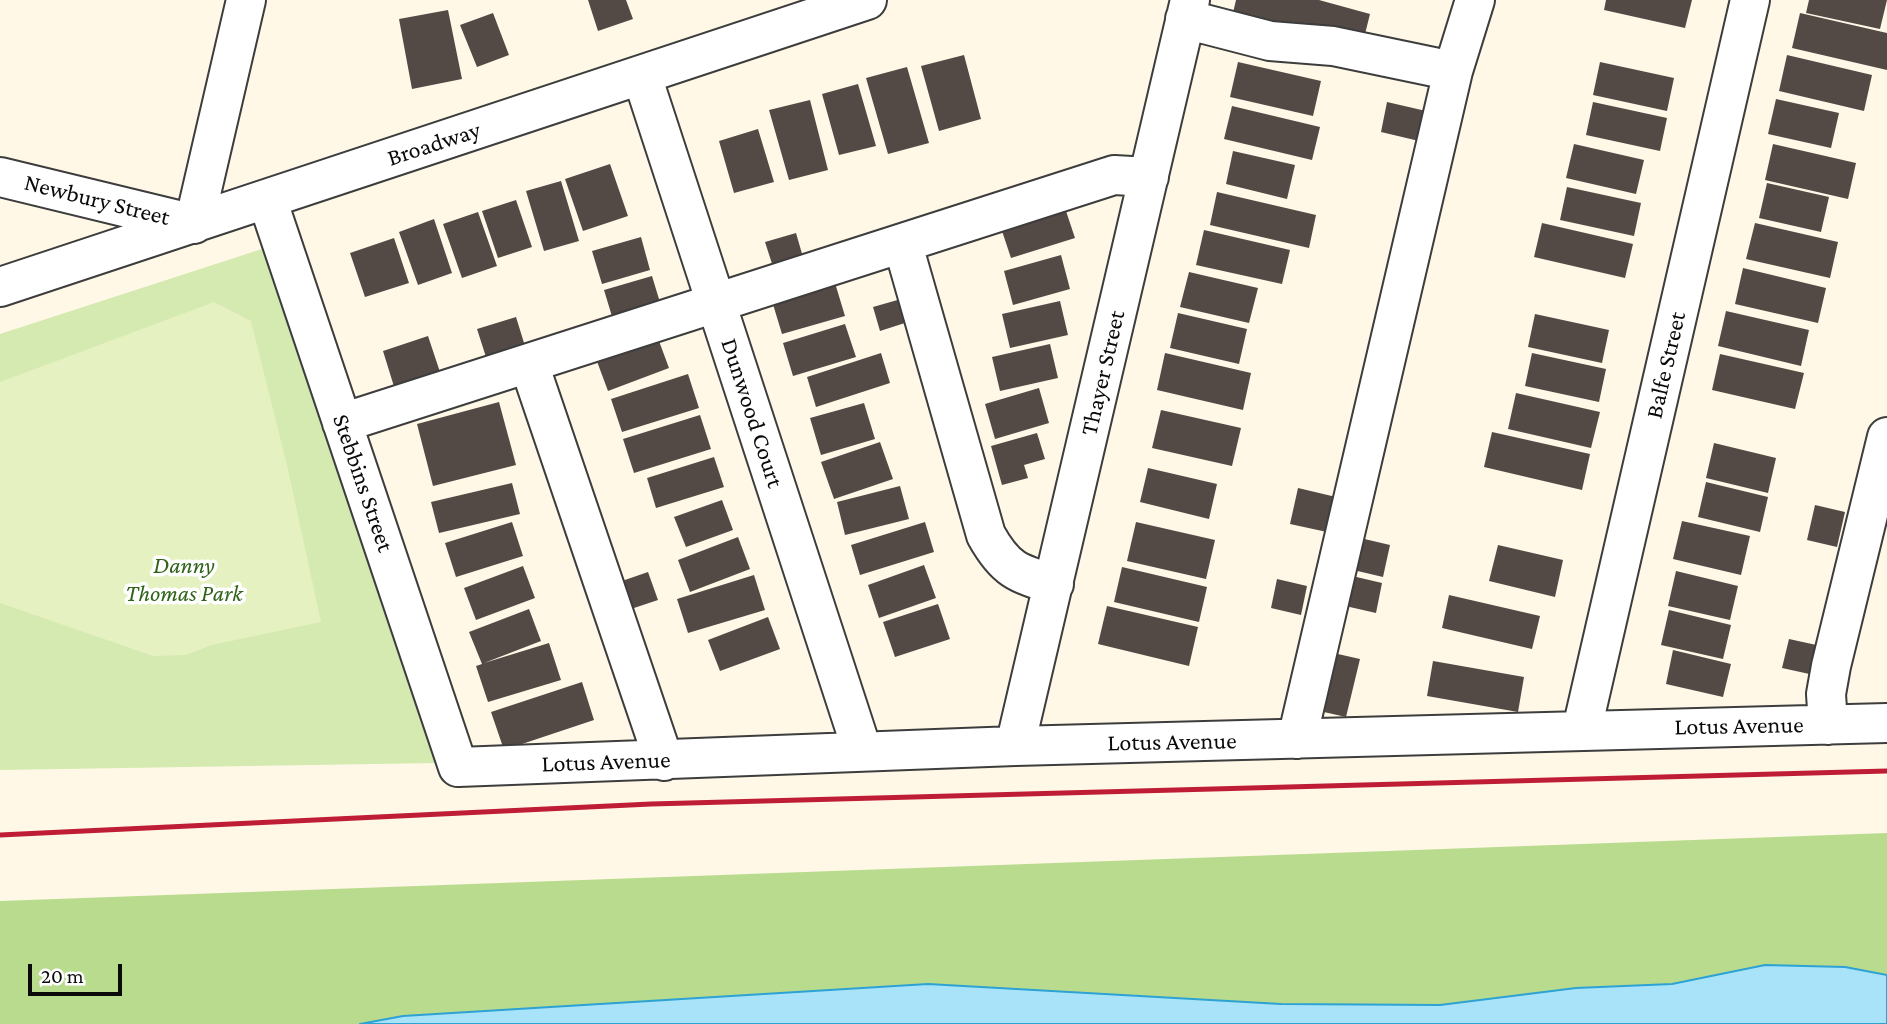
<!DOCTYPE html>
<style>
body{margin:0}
#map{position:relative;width:1887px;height:1024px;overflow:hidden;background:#fff8e7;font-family:"Crimson Pro",serif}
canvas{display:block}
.scale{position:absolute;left:28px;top:964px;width:94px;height:32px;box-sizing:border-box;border:4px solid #0a0a0a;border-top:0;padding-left:9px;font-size:21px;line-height:24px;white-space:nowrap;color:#0a0a0a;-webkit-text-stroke:5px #fff;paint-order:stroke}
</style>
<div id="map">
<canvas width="1887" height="1024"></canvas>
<div class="scale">20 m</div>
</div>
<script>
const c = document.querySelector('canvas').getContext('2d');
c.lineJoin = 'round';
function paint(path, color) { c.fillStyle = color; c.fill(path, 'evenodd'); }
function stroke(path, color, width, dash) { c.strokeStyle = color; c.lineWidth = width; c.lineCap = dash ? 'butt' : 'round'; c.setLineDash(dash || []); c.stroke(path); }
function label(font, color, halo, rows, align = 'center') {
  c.font = font + ' "Crimson Pro",serif'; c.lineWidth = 7; c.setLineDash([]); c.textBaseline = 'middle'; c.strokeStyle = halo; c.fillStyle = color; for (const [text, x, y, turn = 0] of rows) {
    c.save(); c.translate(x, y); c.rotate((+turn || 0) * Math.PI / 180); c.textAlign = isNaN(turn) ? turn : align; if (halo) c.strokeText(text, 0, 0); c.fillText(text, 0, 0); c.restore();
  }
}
paint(new Path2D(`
 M268 247 437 763 0 770V334Z`), '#d4eab0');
paint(new Path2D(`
 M1887 833V975L1845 967 1765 965 1672 984 1576 988 1440 1005 1281 1004 928 984 403 1016 360 1024H0V901Z`), '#b9db8e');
paint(new Path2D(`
 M214 302 251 321 287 465 321 622 212 645 186 655 153 656 0 603V382Z`), '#e6f1c2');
const water = new Path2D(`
 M1765 965 1845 967 1887 975V1024H360L403 1016 928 984 1281 1004 1440 1005 1576 988 1672 984Z`);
paint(water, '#a9e3f9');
stroke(water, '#2da2d3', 2);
paint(new Path2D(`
 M588 0H626L633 19 598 31Z
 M1236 0H1319L1370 14 1362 46 1232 17Z
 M1606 0H1692L1685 28 1604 10Z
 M1809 0H1887L1880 29 1806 13Z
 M448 10 462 79 412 89 399 19Z
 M493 13 509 55 477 67 460 25Z
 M1800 13 1887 33V70L1792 48Z
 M964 55 981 119 939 131 921 66Z
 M1787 55 1872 75 1864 111 1779 91Z
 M1238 62 1321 81 1313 116 1230 97Z
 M1600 62 1674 78 1667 111 1593 95Z
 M907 67 929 143 888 154 866 78Z
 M858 84 876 146 839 155 822 94Z
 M1776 99 1839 113 1831 148 1768 134Z
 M810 100 828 170 789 180 769 110Z
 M1387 102 1426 111 1419 141 1381 132Z
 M1593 102 1667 118 1660 151 1586 135Z
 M1232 106 1320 127 1312 160 1224 139Z
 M758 129 774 182 734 193 719 141Z
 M1574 144 1644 160 1636 194 1566 178Z
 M1773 144 1856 163 1848 199 1765 180Z
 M1233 151 1295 165 1287 199 1226 184Z
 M610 164 628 216 583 231 565 179Z
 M561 181 579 241 544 251 526 191Z
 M1767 183 1829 197 1821 232 1759 218Z
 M1567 187 1641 203 1634 236 1560 220Z
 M1217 192 1316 215 1309 248 1210 225Z
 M516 200 532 247 498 258 482 211Z
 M1064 205 1075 238 1011 258 1000 225Z
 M478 212 497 266 462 278 443 224Z
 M434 219 452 273 418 285 399 232Z
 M1542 223 1633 244 1625 278 1534 257Z
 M1755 223 1838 242 1830 278 1746 259Z
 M1204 230 1290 250 1282 284 1196 265Z
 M796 233 805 264 775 273 765 242Z
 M641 237 650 270 602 284 592 251Z
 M394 238 409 283 365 297 350 253Z
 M1061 255 1070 289 1013 305 1004 271Z
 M1743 268 1826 288 1818 323 1735 304Z
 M1189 272 1258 288 1249 323 1180 307Z
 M652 276 662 309 614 323 604 290Z
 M835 283 845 316 782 334 772 301Z
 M901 299 908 322 880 331 873 307Z
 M1060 301 1068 335 1010 348 1002 314Z
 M1726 311 1809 330 1801 366 1718 346Z
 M1178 313 1247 329 1239 364 1170 348Z
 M1535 314 1609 330 1602 363 1528 347Z
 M516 317 525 346 486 357 477 329Z
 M845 324 856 357 793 376 783 343Z
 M656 333 669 368 608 391 595 356Z
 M428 336 442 378 396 393 383 351Z
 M1050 344 1058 378 1000 391 992 357Z
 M881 353 890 383 816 407 807 377Z
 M1165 353 1251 373 1243 410 1157 390Z
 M1532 353 1606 369 1599 402 1525 386Z
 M1720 354 1804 373 1795 409 1712 390Z
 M688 374 699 408 622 432 611 399Z
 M1039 388 1049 423 995 439 985 404Z
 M1516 393 1600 412 1591 448 1508 429Z
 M499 402 516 465 433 486 417 424Z
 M864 403 875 439 821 455 810 418Z
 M1161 410 1241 428 1232 466 1152 448Z
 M700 415 711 449 634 473 623 439Z
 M1492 432 1590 454 1582 490 1484 467Z
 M1037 433 1045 459 1024 465 1028 478 1002 485 991 446Z
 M880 442 893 479 834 499 821 462Z
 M1714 443 1776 458 1768 493 1706 478Z
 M714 457 724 487 656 508 647 478Z
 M1148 468 1217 484 1209 519 1140 502Z
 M1706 482 1768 497 1760 532 1698 517Z
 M512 483 520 514 439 533 431 502Z
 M900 486 909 519 845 535 837 502Z
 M1298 488 1336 497 1327 532 1290 524Z
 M722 500 733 530 686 547 674 517Z
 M1815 505 1845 512 1837 547 1807 540Z
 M1682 521 1750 536 1741 575 1673 559Z
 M512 522 523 556 456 577 445 543Z
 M925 522 934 552 860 575 851 545Z
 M1136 522 1215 540 1206 579 1127 561Z
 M738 537 750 569 690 592 678 560Z
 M1356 537 1390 545 1383 577 1349 569Z
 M1498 545 1563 560 1555 597 1489 581Z
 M924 565 936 598 879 618 868 585Z
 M523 566 535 598 476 620 464 588Z
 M1122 567 1207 587 1199 622 1114 602Z
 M1676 571 1738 586 1730 620 1668 606Z
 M648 572 658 600 631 609 622 581Z
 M754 575 765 610 688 633 677 599Z
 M1348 575 1382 583 1376 613 1341 605Z
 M1277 579 1307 586 1301 615 1271 608Z
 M1449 595 1540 616 1532 649 1442 628Z
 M938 604 950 639 895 657 883 622Z
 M1107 606 1198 627 1189 666 1098 644Z
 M529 609 541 641 484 663 549 643 561 680 488 702 476 666 482 664 469 632Z
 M1669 610 1731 625 1723 659 1661 645Z
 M768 617 780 649 720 671 708 640Z
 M1789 639 1821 646 1814 675 1782 668Z
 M1673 650 1731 664 1723 697 1666 684Z
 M1329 652 1360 659 1346 717 1315 710Z
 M1433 661 1524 677 1518 712 1427 696Z
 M582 682 594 720 504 750 491 712Z`), '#534a46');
const minor = new Path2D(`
 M1185 19 1270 41 1333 46 1453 71
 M642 76 862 750
 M0 177 194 224 246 0
 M267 199 458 767 1015 746 1887 723
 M903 245 986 535C1005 569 1017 574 1054 584
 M0 287 867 0
 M529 364 664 761
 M342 423 1114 175 1149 177
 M1828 725 1826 694 1831 666 1887 437
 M1582 729 1750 0
 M1297 739 1453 71 1475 0
 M1015 746 1190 0`);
stroke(minor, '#3d3d3d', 42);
stroke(minor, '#fff', 38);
stroke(new Path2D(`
 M0 835 651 804 1887 771`), '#bf1d36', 5);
label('24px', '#0a0a0a', '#fff', [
 ["Broadway",434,144,-18],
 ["Newbury Street",97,200,14],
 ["Balfe Street",1666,365,-77],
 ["Thayer Street",1103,373,-77],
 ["Dunwood Court",752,413,72],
 ["Stebbins Street",363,483,71],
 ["Lotus Avenue",1739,726,-1],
 ["Lotus Avenue",1172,742,-1],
 ["Lotus Avenue",606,762,-2]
]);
label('italic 24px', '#306319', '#fff', [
 ["Danny",184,566],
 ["Thomas Park",184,594]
]);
</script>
